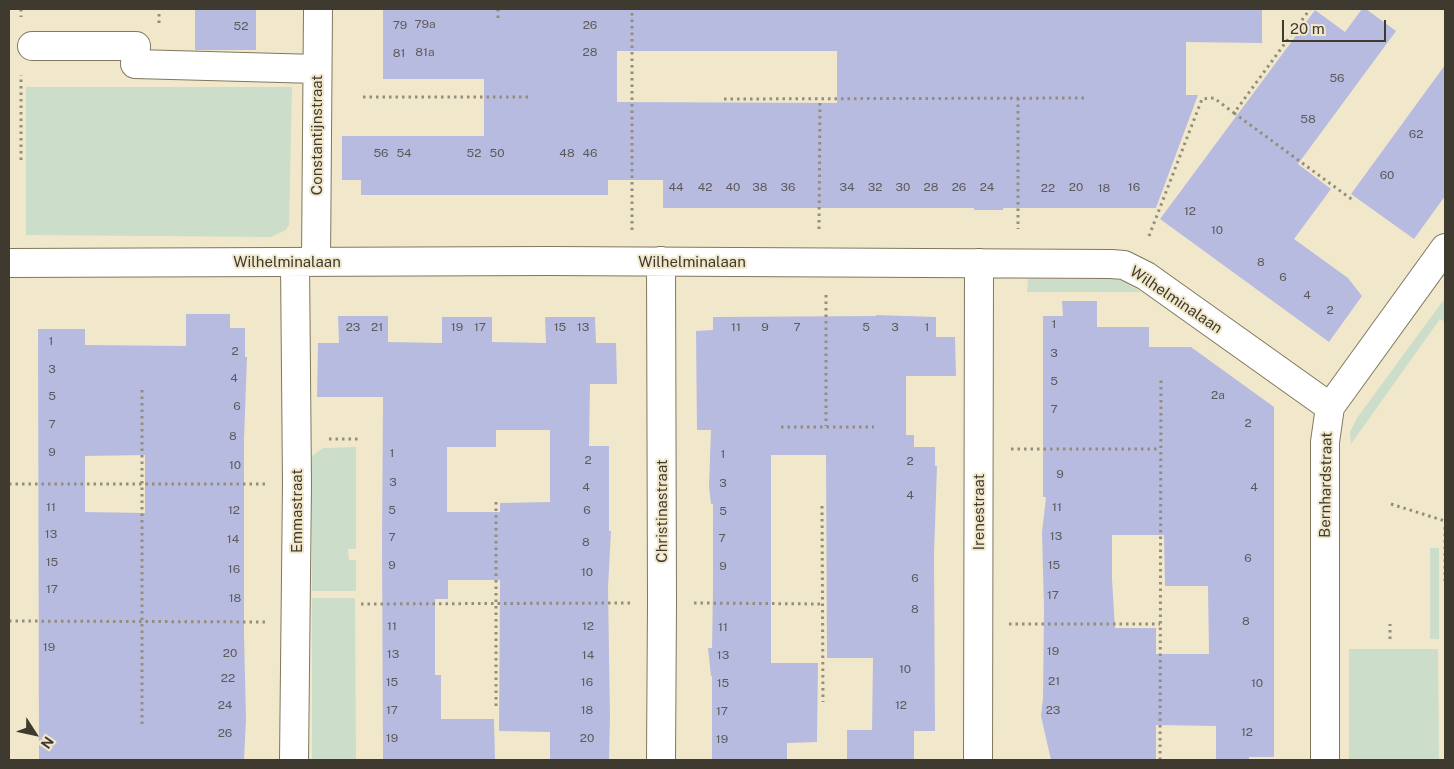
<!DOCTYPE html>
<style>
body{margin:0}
#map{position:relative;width:1454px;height:769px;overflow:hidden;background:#f1e8cc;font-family:"Public Sans",sans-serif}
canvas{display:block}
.frame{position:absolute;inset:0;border:10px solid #3e3a2f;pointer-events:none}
.north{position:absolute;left:10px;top:709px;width:50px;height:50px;-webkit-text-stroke:4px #f1e8cc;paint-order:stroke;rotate:125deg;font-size:14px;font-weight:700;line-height:20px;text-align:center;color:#3e3a2f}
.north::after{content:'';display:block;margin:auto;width:18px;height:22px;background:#3e3a2f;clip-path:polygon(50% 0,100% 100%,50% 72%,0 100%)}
.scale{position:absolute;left:1282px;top:20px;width:104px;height:22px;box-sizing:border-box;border:2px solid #3e3a2f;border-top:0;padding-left:6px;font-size:15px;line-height:18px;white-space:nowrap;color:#3e3a2f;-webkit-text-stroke:4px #f1e8cc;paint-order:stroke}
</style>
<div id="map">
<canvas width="1454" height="769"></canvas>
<div class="frame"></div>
<div class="north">N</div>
<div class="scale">20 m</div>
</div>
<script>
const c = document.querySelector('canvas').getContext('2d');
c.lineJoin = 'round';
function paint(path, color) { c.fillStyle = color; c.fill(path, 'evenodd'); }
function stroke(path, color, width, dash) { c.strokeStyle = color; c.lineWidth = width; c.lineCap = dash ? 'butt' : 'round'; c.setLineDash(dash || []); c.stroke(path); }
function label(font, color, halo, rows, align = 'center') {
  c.font = font + ' "Public Sans",sans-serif'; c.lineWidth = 4; c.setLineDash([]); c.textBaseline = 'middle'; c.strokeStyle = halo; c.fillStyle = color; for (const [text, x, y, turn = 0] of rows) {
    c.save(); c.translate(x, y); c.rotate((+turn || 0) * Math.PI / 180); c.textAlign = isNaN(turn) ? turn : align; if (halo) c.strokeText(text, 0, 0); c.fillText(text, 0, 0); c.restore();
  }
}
paint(new Path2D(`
 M26 87H292L289 225 286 230 271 237 26 235Z
 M1028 279H1115L1123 281 1141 292H1027Z
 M1445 298V322L1440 319 1351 444 1350 432 1357 418Z
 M356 447V549H348L349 560H356V591H312V456L323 448Z
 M1430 548H1439V639H1430Z
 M312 598H355L356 759H312Z
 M1349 649H1438L1439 760H1349Z`), '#ccdec9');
paint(new Path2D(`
 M195 9H256V50H195Z
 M383 9H1262V43L1186 42V95H1198L1156 208H1003V210H974V208H663V180H608V195H361V180H342V136H484V79H383ZM617 51H837V103L617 102Z
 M1362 9H1366L1396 31 1298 164 1331 189 1294 239 1348 278 1362 296 1329 342 1160 219 1315 10 1345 32Z
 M1445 65V196L1414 239 1351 194Z
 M1062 301H1097V327H1149V347H1191L1274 407V757H1249V760H1216V726L1156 725V760H1051L1041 716 1043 698 1044 609 1042 532 1046 497H1043V316H1063ZM1112 535H1164L1165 586H1208L1209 654H1156V628H1115L1112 579Z
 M186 314H230V328H245V357H247L244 440V635L246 719 244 760H39L38 329H85V345L186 346ZM145 455V513L85 512V456Z
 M876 315 936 317V337H955L956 376H906V435H914V447H935V466H937L934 555 935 731H914V760H847V730H872L873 658H827L826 455H771V663H818L817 742 787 743V760H712V676H711L708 648H712L713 588V504H711L709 487 711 430H697L696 331 713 330V317L876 316Z
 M338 316H388V342L442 343V317H492V342L546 343 545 317H595L596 343H616L617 384H590L589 446H609V531H611L608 588 610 717 609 760H550V732L499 731 500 580H448V599H435V675H441V719H494L495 760H383L382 543 383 397H317L318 343H339ZM496 430H550V502L500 503V512H447V447H496Z`), '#b8bbe0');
const minor = new Path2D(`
 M32 46H136L135 64 317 69
 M316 261 318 9
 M661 261 662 604 661 760
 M9 263 549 261 1111 264 1124 265 1146 276 1330 407
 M294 760 297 484 295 262
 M978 760 979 263
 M1325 760V442L1330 407 1445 248`);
stroke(minor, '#7f775e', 30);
stroke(new Path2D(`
 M21 9V17
 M498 9V20
 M159 23V9
 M363 97H528
 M1018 98V229
 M724 99 1088 98
 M1234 113 1354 201
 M21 160V75
 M819 229 820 99
 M632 230V9
 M1149 236 1202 99 1214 98 1234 113 1310 9
 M826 295V426
 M781 427H874
 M329 439H361
 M1011 449H1160
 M9 484H266
 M496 502V707
 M1391 504 1445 521
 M822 506 823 702
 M1445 527V581
 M694 603 823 604
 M361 604 630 603
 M9 621 265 622
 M1009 624H1160
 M1390 639V624
 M142 724V386
 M1160 760 1161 379`), '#938d7a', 3, [2.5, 4]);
stroke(minor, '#fff', 28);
label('12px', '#5c5a5b', null, [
 ["79a",425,24],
 ["79",400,25],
 ["26",590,25],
 ["52",241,26],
 ["81a",425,52],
 ["28",590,52],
 ["81",399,53],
 ["56",1337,78],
 ["58",1308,119],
 ["62",1416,134],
 ["56",381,153],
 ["54",404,153],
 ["52",474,153],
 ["50",497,153],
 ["48",567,153],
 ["46",590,153],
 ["60",1387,175],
 ["44",676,187],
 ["42",705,187],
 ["40",733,187],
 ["38",760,187],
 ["36",788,187],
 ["34",847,187],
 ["32",875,187],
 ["30",903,187],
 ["28",931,187],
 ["26",959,187],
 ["24",987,187],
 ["20",1076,187],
 ["16",1134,187],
 ["22",1048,188],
 ["18",1104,188],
 ["12",1190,211],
 ["10",1217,230],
 ["8",1261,262],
 ["6",1283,277],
 ["4",1307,295],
 ["2",1330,310],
 ["1",1054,324],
 ["23",353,327],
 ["21",377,327],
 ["19",457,327],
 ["17",480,327],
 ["15",560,327],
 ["13",583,327],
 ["11",736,327],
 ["9",765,327],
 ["7",797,327],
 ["5",866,327],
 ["3",895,327],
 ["1",927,327],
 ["1",51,341],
 ["2",235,351],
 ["3",1054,353],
 ["3",52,369],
 ["4",234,378],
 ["5",1054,381],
 ["2a",1218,395],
 ["5",52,396],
 ["6",237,406],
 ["7",1054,409],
 ["2",1248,423],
 ["7",52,424],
 ["8",233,436],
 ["9",52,452],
 ["1",392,453],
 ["1",723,454],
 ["2",588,460],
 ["2",910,461],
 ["10",235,465],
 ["9",1060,474],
 ["3",393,482],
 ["3",723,483],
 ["4",586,487],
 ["4",1254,487],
 ["4",910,495],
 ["11",51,507],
 ["11",1057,507],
 ["12",234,510],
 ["5",392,510],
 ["6",587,510],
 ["5",723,511],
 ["13",51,534],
 ["13",1056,536],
 ["7",392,537],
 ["7",722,538],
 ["14",233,539],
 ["8",586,542],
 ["6",1248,558],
 ["15",52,562],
 ["9",392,565],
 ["15",1054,565],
 ["9",723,566],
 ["16",234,569],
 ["10",587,572],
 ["6",915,578],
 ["17",52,589],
 ["17",1053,595],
 ["18",235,598],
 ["8",915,609],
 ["8",1246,621],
 ["11",392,626],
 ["12",588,626],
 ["11",723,627],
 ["19",49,647],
 ["19",1053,651],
 ["20",230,653],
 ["13",393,654],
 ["14",588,655],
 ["13",723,655],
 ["10",905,669],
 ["22",228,678],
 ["21",1054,681],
 ["15",392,682],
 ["16",587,682],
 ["15",723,683],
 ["10",1257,683],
 ["24",225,705],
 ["12",901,705],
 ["17",392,710],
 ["18",587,710],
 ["23",1053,710],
 ["17",722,711],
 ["12",1247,732],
 ["26",225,733],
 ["19",392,738],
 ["20",587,738],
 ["19",722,739]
]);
label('15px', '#3e3a2f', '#f1e8cc', [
 ["Constantijnstraat",317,135,-90],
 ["Wilhelminalaan",287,262],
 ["Wilhelminalaan",692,262],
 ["Wilhelminalaan",1176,300,34],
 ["Bernhardstraat",1326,485,-89],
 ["Emmastraat",297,511,-90],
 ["Christinastraat",662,511,-90],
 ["Irenestraat",979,512,-90]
]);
</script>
